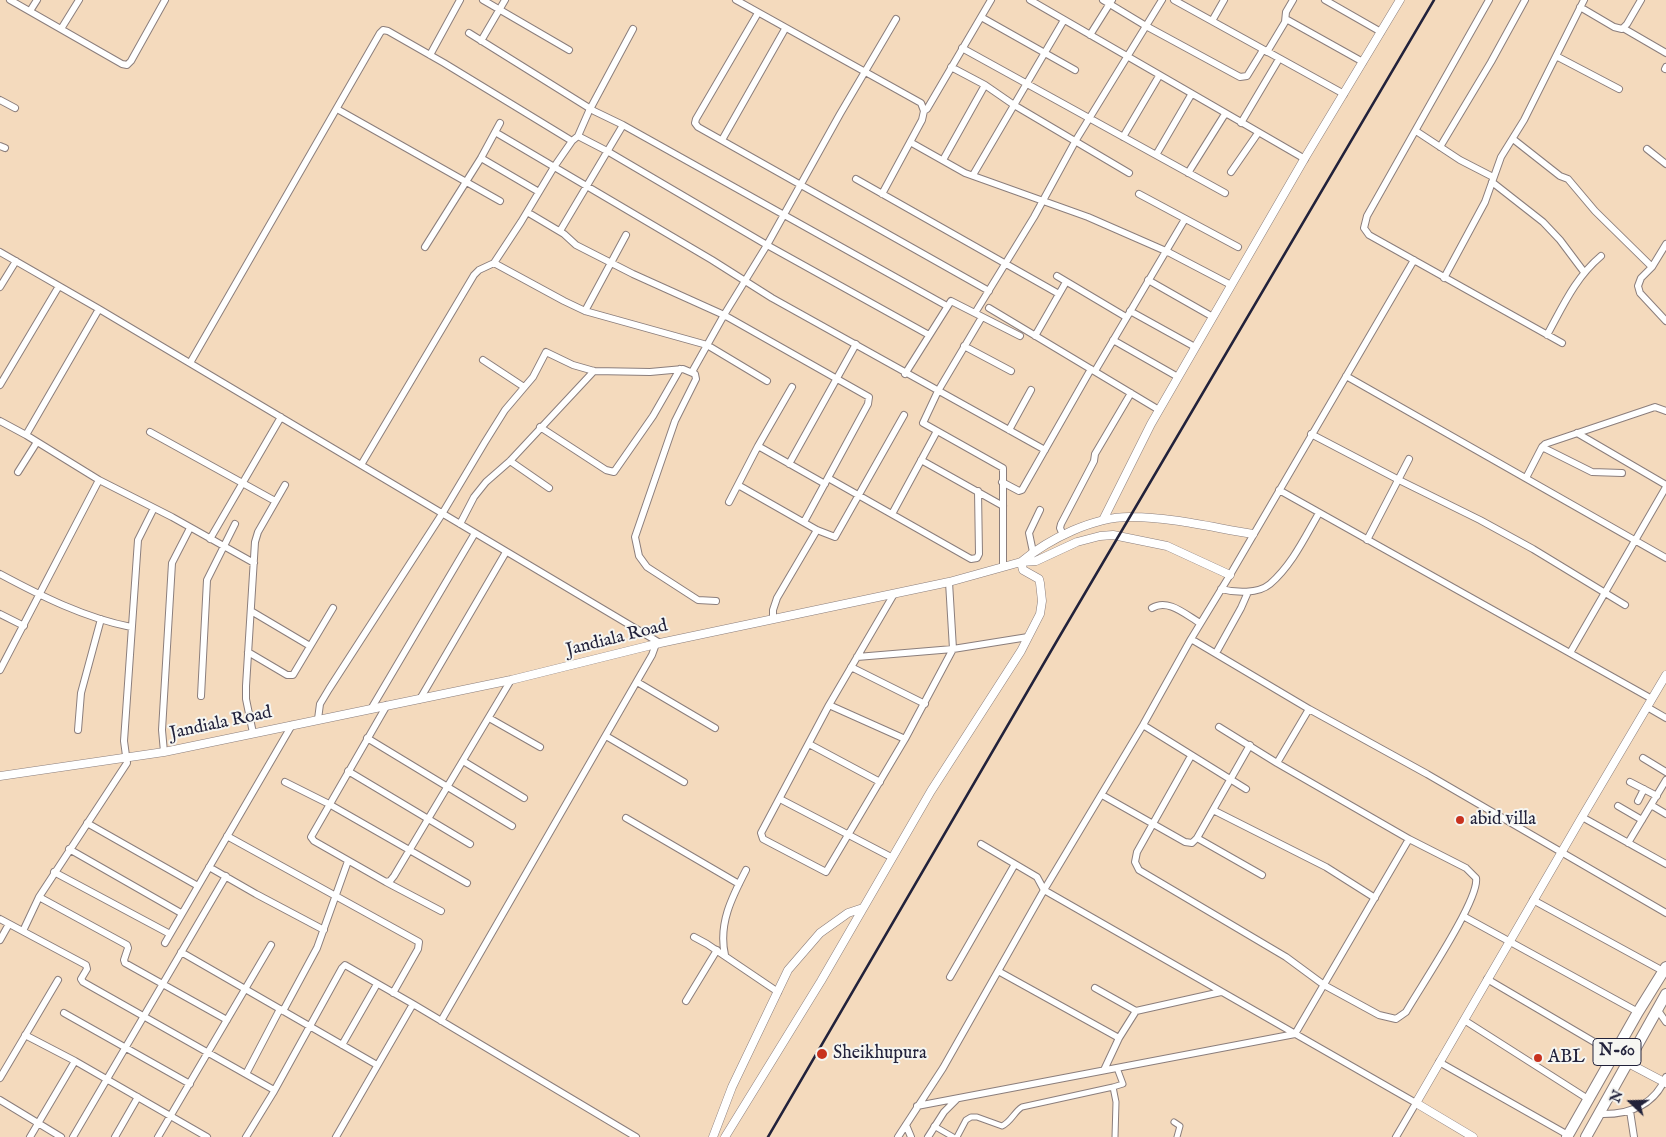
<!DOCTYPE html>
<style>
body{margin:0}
#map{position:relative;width:1666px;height:1137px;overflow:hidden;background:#f4dabd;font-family:"IM FELL English",serif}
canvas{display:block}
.north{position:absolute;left:1606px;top:1077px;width:50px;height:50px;-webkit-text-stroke:4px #f6f6f2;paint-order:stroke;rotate:291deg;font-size:14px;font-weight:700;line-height:20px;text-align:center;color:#22223b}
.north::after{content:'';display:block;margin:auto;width:18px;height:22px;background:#22223b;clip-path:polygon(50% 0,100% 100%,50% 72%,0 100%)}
</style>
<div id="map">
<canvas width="1666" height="1137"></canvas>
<div class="north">N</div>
</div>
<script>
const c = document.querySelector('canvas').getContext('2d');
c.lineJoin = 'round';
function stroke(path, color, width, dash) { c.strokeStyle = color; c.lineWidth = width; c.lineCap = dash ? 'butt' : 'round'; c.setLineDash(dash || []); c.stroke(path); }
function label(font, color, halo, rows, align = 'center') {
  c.font = font + ' "IM FELL English",serif'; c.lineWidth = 4; c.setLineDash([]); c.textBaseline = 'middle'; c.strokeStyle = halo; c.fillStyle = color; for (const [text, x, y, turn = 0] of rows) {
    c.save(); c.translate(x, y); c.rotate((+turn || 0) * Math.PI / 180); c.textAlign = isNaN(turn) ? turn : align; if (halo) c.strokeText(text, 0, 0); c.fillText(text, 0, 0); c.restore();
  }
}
const pedestrian = new Path2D(`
 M1174 1122 1180 1126 1177 1137
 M934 1126 953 1137
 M957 1137 966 1120 971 1117H977L1002 1126C1011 1122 1014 1112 1022 1107L1113 1087
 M1115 1137 1116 1102 1113 1087 1123 1084 1117 1068`);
const minor = new Path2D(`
 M10 0 122 64 127 65 131 61 165 0
 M483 0 569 50
 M736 0 921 103 924 111 922 120 882 194
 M1030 0 1305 159
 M1103 0 1146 26 1240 77 1247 76 1263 50
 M1174 0 1344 94
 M1325 0 1381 32
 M1489 0 1367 216 1364 228 1369 235 1562 343
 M1580 7 1614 27 1622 29 1627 24 1641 0
 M30 11 37 0
 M758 13 696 119 695 123 698 127 989 291
 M981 17 1075 70
 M1286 19 1363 62
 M1212 21 1224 0
 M1623 28 1666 53
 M61 29 79 0
 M469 33 594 111 623 125 947 306
 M1090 35 1112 0
 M481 41 505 0
 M962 48 1225 193
 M1267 52 1285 22 1286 12 1293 0
 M430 55 460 0
 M1556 56 1619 89
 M951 67 985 85 1014 105 1129 173
 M1665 69 1666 67
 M0 100 15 108
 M337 109 500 201
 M924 111 927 109 991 0
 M1241 123 1279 59
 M1416 131 1460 160 1493 177
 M495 132 712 260 772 298 1045 450
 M578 136 607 151 767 245 929 335
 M1123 137 1159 76
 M1513 139 1560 176 1568 179 1595 211 1652 267
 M722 140 785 29
 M910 142 965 173 1088 217 1168 252 1231 285
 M0 146 5 148
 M1440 147 1491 62 1525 0
 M1647 149 1666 164
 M1156 155 1191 95
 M481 158 539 192
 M943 160 985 85
 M1231 172 1258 133
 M1188 173 1225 114
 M973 175 1064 20
 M856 179 1059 294
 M1492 182 1543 222 1560 240 1584 272
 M1139 194 1238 247
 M527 212 564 234 576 245 633 274 724 315 869 397 868 404 804 522
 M560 231 623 125
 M1666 244 1652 267 1641 278 1638 286 1640 293 1666 321
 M425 247 481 158 500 123
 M0 252 99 309 660 643
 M494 263 564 301 585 311 707 345 767 381
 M1057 276 1126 317
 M1444 278 1485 202 1501 157 1524 120 1584 0
 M1148 280 1213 317
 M0 287 16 261
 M989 308 1159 410
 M585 311 626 235
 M1130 311 1195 347
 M975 313 1034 217 1076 140 1162 0
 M982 317 938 391 923 423 1003 468V567
 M1547 335C1563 306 1575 278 1601 256
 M1035 336 1066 282
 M1113 340 1178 377
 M964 346 1011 371
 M483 360 524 387
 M190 363 380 33 383 30 388 31 444 63 572 141
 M1095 371 1185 219
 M692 372 724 315 767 245 840 114 896 19
 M905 374 951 301 1020 336
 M1346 376 1666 558
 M0 385 59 286
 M0 421 26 435 99 480 0 670
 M540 427 606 470 614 472 653 416 680 369
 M1009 430 1031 390
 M150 432 275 501
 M1577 433 1666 485
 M1311 434 1399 480 1480 520 1533 549 1625 605
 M26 435 99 309
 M758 446 825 484
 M1542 447 1592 472 1622 473
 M921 460 1003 506
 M510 461 549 488
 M789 464 856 344
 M361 465 474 275 479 270 494 263 521 222 554 167 572 141 578 136 589 111 633 29
 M18 472 37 442
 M828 478 971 559 977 558 979 554 978 491
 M1526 478 1542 447 1545 444 1655 407 1666 411
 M99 480 172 517 254 563
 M1002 482 1019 491 1022 490 1091 369
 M738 485 817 530 835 537 904 415
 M1279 490 1652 699
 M729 502 758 446 792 387
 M892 514 937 431
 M460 524 474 497 486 482 510 461 594 371
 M1063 535 1060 528 1061 524 1094 461 1095 454 1131 393
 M210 539 281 417
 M1367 540 1409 459
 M1033 552 1029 533 1040 510
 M0 574C41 596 85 618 131 627
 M1221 589C1236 593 1258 594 1270 584 1292 565 1305 537 1319 513
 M894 594 829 705 761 833 763 839 826 872 905 739 953 649 949 582
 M1152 608C1168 598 1186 615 1200 623
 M251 611 310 646
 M0 614 24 626
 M773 619V610L777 598 817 530
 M1191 639 1309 709 1427 774 1666 913
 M248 652 287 675H293L333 608
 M1216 653 1241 608 1248 592
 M1570 653 1666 487
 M857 657 953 649 1028 637
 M851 667 925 704
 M637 682 715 728
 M201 696 207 580 235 524
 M420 699 506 552
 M387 705 311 837 314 841 386 882 390 881 394 876 511 680
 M829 705 905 739
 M1647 707 1666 718
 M371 709 475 533
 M489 718 540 747
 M318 719 320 704 329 689 442 514 485 442 505 410 533 377 546 352 573 365 594 371 650 372 683 369 695 374 696 379 675 421 635 537 639 556 647 567 698 600 716 601
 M1143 725 1246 789
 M78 730 81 693 101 619
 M253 733 246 699V686L255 542 258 532 285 485
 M606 736 684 782
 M367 738 512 826
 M809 744 880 782
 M164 752 162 730 172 563 190 528
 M1191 756 1137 852 1135 862 1139 870 1286 957 1324 985 1379 1015 1396 1019 1406 1012C1419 989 1480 899 1476 878L1466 868 1409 839 1277 763 1219 727
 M1643 758 1666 772
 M463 761 524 798
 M1277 763 1309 709
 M348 771 470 844
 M285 782 329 804 467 883
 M1630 782 1657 796
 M1102 795 1185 842 1192 843 1197 838 1250 745
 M780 799 891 857
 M1638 801 1644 789
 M1651 805 1666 814
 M1618 806 1642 820
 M1213 810 1326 867 1375 898
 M1582 817 1666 864
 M626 818 739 884
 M87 823 198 886
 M227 836 419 942 418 949 393 993
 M1197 838 1262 875
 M1628 843 1666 780
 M981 844 1037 877 1044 890 1416 1103 1396 1137
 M69 849 181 913
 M209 867 256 894 324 930
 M54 872 170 934
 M386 882 441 911
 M39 897 127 945 128 948 124 960 125 963 227 1020
 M1533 900 1663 971
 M1463 916 1638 1012
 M0 919 86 965 87 969 81 979 83 982 274 1090
 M23 931 39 897 127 763 124 741 138 540 154 508
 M694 937 707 944 778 992
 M0 940 9 924
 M165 943 292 725
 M181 952 377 1065
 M725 955C718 924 732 897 746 870
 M998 971 1119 1038
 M950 977 1015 864
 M1487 979 1601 1046
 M1095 988 1136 1011
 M686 1001 717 950
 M1657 1009 1666 1022
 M283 1011 317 948 348 861
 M64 1013 190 1084
 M1464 1020 1588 1099
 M441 1021 652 655 656 644
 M25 1035 75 1061 207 1137
 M342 1045 377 984
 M1439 1062 1568 1135
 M1104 1070 1119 1038 1136 1011 1221 992
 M246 1074 280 1009
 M0 1078 58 980
 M0 1100 61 1137
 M917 1106 1295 1034 1409 839
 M1630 1111 1634 1137
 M1599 1114C1628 1115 1654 1106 1666 1077
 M906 1125 911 1137
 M30 1137 75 1061
 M73 1137 226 876
 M115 1137 138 1097
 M158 1137 271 945
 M246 1137 273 1093 342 968 345 965 413 1004 636 1137
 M336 1137 413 1004
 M898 1137 943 1068 1044 890 1143 725 1191 639 1230 575 1414 260
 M928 1137 944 1112 957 1099`);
const tertiary = new Path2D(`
 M1103 520 1151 424 1306 156 1400 0
 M1021 562C1049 539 1094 516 1132 517 1170 517 1215 528 1253 534
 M0 776 164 752 511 680 660 643 949 582 1021 562 1036 561 1077 542 1100 536 1113 535 1167 546 1230 575
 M1628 1063 1666 1083
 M713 1137 732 1087 788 970 820 933 848 913 863 908
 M725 1137 821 981 931 791 1021 651 1040 614 1042 601 1040 583 1039 579 1023 570 1021 562
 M1473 1137 1416 1103 1582 817 1666 675`);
const trunk = new Path2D(`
 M1567 1137 1638 1012 1666 967
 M1586 1137 1666 994`);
stroke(pedestrian, '#8b7e7c', 7);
stroke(minor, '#8b7e7c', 8);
stroke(tertiary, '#8b7e7c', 9);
stroke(trunk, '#8b7e7c', 12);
stroke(pedestrian, '#fff', 5);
stroke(minor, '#fff', 6);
stroke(tertiary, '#fff', 8);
stroke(trunk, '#fff', 10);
stroke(new Path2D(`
 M768 1137 1058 639 1434 0`), '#22223b', 2.5);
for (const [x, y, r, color] of [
 [1460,820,5,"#c8321e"],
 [822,1054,6,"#c8321e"],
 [1538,1058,5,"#c8321e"]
]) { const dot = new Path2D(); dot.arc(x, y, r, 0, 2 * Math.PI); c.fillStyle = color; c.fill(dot); stroke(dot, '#f6f6f2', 2); }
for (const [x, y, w] of [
 [1617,1052,48]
]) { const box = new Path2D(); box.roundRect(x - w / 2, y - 13.5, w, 27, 4); c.fillStyle = '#f6f6f2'; c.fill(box); stroke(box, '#22223b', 1); }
label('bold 16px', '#22223b', null, [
 ["N-60",1617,1052]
]);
label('18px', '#22223b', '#f6f6f2', [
 ["Jandiala Road",617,639,-14],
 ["Jandiala Road",221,724,-12]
]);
label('18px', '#22223b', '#f6f6f2', [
 ["abid villa",1470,820],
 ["Sheikhupura",833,1054],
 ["ABL",1548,1058]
], 'left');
</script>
